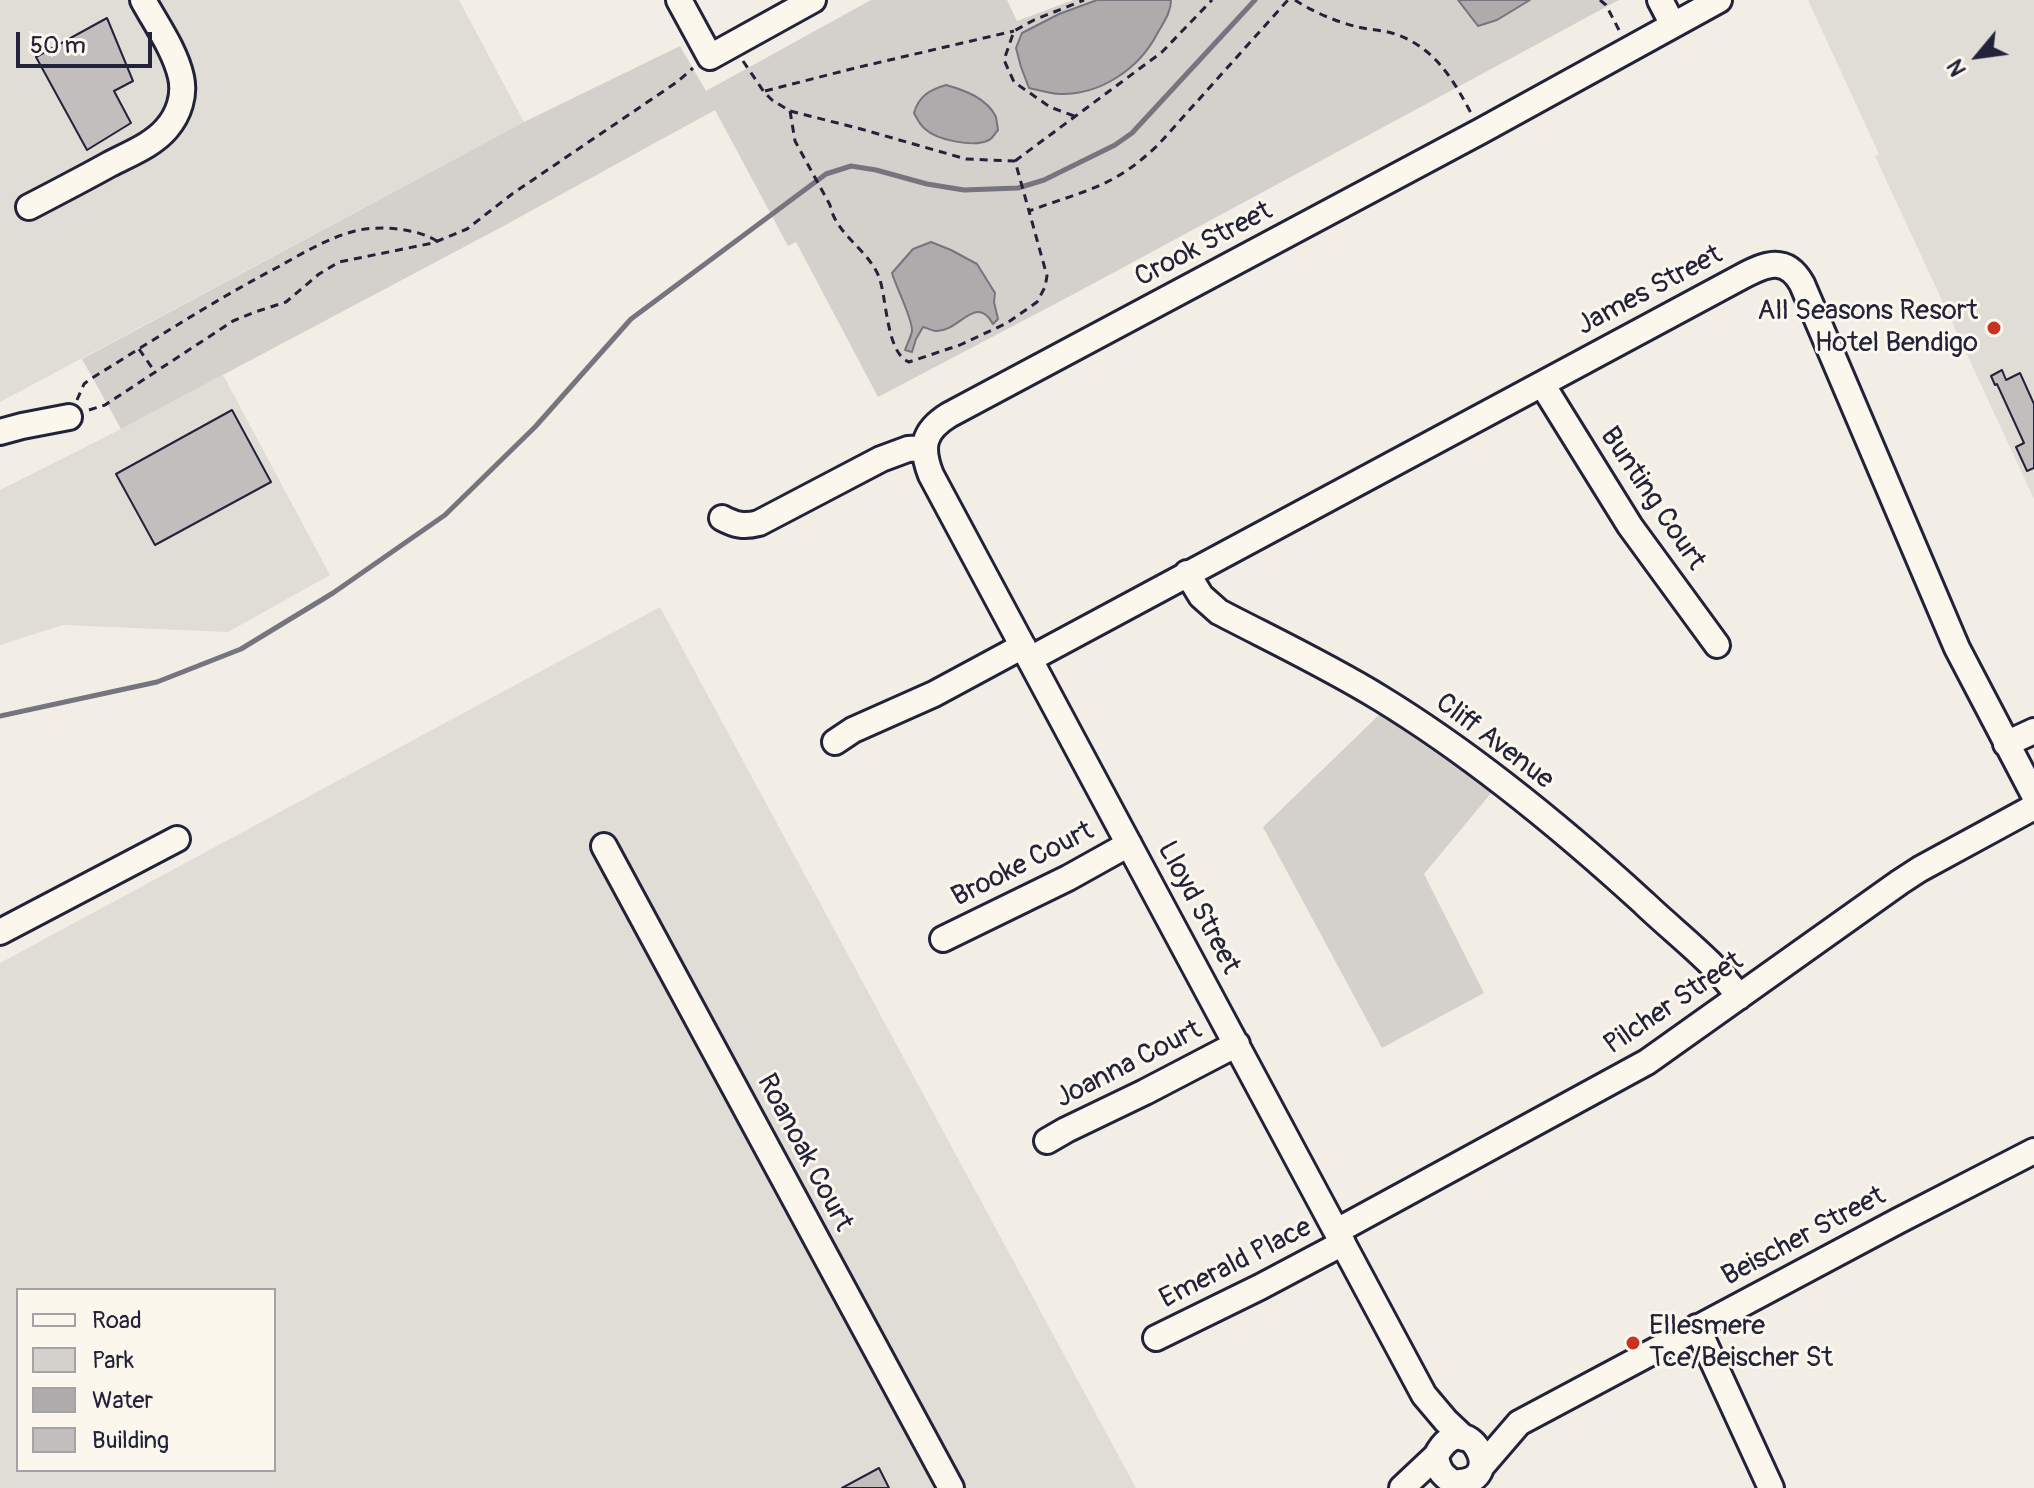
<!DOCTYPE html>
<style>
body{margin:0}
#map{position:relative;width:2034px;height:1488px;overflow:hidden;background:#f2eee5;font-family:Pangolin,sans-serif}
canvas{display:block}
.legend{position:absolute;left:16px;top:1288px;width:260px;height:184px;box-sizing:border-box;background:#fbf7ec;border:2px solid #a4a2a5;margin:0;padding:10px 14px;list-style:none;font-size:24px;color:#22223b}
.legend li{display:flex;align-items:center;gap:16px;height:40px}
.legend b{width:40px;border:2px solid #a4a2a5}
.north{position:absolute;left:1938px;top:16px;width:80px;height:80px;-webkit-text-stroke:6px #fbf7ec;paint-order:stroke;rotate:241deg;font-size:22px;font-weight:700;line-height:32px;text-align:center;color:#22223b}
.north::after{content:'';display:block;margin:auto;width:28px;height:36px;background:#22223b;clip-path:polygon(50% 0,100% 100%,50% 72%,0 100%)}
.scale{position:absolute;left:16px;top:32px;width:136px;height:36px;box-sizing:border-box;border:4px solid #22223b;border-top:0;padding-left:10px;font-size:24px;line-height:28px;white-space:nowrap;color:#22223b;-webkit-text-stroke:6px #fbf7ec;paint-order:stroke}
</style>
<div id="map">
<canvas width="2034" height="1488"></canvas>
<ul class="legend">
<li><b style="height:10px;background:#fbf7ec"></b>Road</li>
<li><b style="height:22px;background:#d4d1cc"></b>Park</li>
<li><b style="height:22px;background:#aeabad"></b>Water</li>
<li><b style="height:22px;background:#c2bebe"></b>Building</li>
</ul>
<div class="north">N</div>
<div class="scale">50 m</div>
</div>
<script>
const c = document.querySelector('canvas').getContext('2d');
c.lineJoin = 'round';
function paint(path, color) { c.fillStyle = color; c.fill(path, 'evenodd'); }
function stroke(path, color, width, dash) { c.strokeStyle = color; c.lineWidth = width; c.lineCap = dash ? 'butt' : 'round'; c.setLineDash(dash || []); c.stroke(path); }
function label(font, color, halo, rows, align = 'center') {
  c.font = font + ' Pangolin,sans-serif'; c.lineWidth = 6; c.setLineDash([]); c.textBaseline = 'middle'; c.strokeStyle = halo; c.fillStyle = color; for (const [text, x, y, turn = 0] of rows) {
    c.save(); c.translate(x, y); c.rotate((+turn || 0) * Math.PI / 180); c.textAlign = isNaN(turn) ? turn : align; if (halo) c.strokeText(text, 0, 0); c.fillText(text, 0, 0); c.restore();
  }
}
paint(new Path2D(`
 M0 0H459L524 122 0 402Z
 M1808 0H2034V499L1875 156 1879 154Z
 M223 375 330 575 228 632 63 625 0 645V490L121 429Z
 M660 607 1136 1488H0V963ZM18 1290H274V1470H18Z`), '#e0dcd6');
paint(new Path2D(`
 M871 0H1007L1017 21 1073 0H1619L1072 295 878 397 796 242 788 246 715 110 498 229 121 429 82 359 524 122 680 46 706 91Z
 M1380 714 1492 792 1424 874 1484 993 1382 1048 1263 827Z`), '#d4d1cc');
const water = new Path2D(`
 M1097 0H1171C1171 13 1163 23 1157 34 1139 69 1100 95 1060 94 1050 94 1039 90 1029 88L1021 67 1016 48 1022 33 1059 14Z
 M1458 0H1530L1497 20 1478 26Z
 M946 85C964 90 987 98 996 117 996 118 998 129 998 130 995 133 993 138 989 140 974 148 937 140 925 129 920 125 917 119 914 113 919 96 929 90 946 85Z
 M931 242 951 250 977 264 995 293 994 302 998 319 993 324C976 293 959 332 936 331 932 331 928 328 923 327L916 339 912 352 905 350C907 344 911 337 912 331 913 320 896 287 892 273L913 249Z`);
paint(water, '#aeabad');
stroke(water, '#76747f', 2);
stroke(new Path2D(`
 M0 716 157 682 241 649 333 593 445 515 535 427 631 319 826 174 851 166 876 170 927 184 964 190 1018 188 1044 180 1115 145 1132 133 1255 0`), '#76747f', 5);
const building = new Path2D(`
 M107 18 133 81 114 91 131 123 87 150 36 57Z
 M2002 370 2006 380 2020 373 2034 404V468L2027 471 2016 447 2024 443 1997 384 1995 385 1991 376Z
 M232 410 271 482 155 545 116 474Z
 M879 1468 889 1488H842Z`);
paint(building, '#c2bebe');
stroke(building, '#22223b', 2);
const minor = new Path2D(`
 M679 0 710 57 813 0
 M1660 0 1673 25
 M29 207C56 193 83 179 110 164 129 154 153 145 167 128 179 114 185 95 181 77 175 50 156 24 143 0
 M1542 384 1630 526 1717 645
 M0 432 22 426 69 417
 M722 518C735 525 744 527 759 523L881 459 908 449 924 448
 M1187 573 1201 596 1219 612C1273 640 1328 666 1380 698 1475 756 1562 828 1644 903 1674 932 1716 963 1739 997
 M1030 659 1741 277C1765 264 1786 255 1802 284L1957 648 2034 795
 M835 742 853 730 934 694 1023 646
 M2006 744 2034 731
 M604 846 951 1488
 M0 932 177 839
 M943 939 1068 878 1129 844
 M1047 1141 1066 1130 1145 1092 1237 1044
 M1337 1231 1647 1062 1900 882 1920 869 2034 807
 M1697 1327 1771 1488
 M1156 1338 1260 1287 1343 1243
 M1464 1438 1446 1421 1424 1395 931 475C920 447 923 431 949 415L1481 131 1719 0
 M1482 1466 1519 1423 1898 1221 2034 1151
 M1453 1482C1512 1486 1466 1399 1436 1456 1439 1476 1446 1476 1460 1488
 M1402 1488 1436 1456`);
stroke(minor, '#22223b', 30);
stroke(new Path2D(`
 M1295 0C1313 12 1337 22 1358 27 1370 30 1384 30 1395 34 1434 47 1453 79 1471 113
 M1600 0 1606 5 1620 32
 M743 61 764 92 772 100 790 111 861 129 966 159 1015 161 1029 211C1060 199 1095 191 1123 173 1136 165 1147 155 1158 145L1288 0
 M765 91 855 68 1014 31
 M790 111 795 141 830 205C836 235 868 249 879 277 887 298 886 353 909 362L960 345 1007 323 1037 302 1045 287 1047 276 1029 211
 M1074 116 1050 107 1014 82 1004 60 1014 31 1034 20 1084 0
 M1015 161 1162 52 1212 0
 M139 349 155 372
 M77 400 84 384 89 380C152 341 213 301 278 267 303 253 328 238 355 231 378 225 419 228 438 242
 M89 410 105 405 233 321 255 312 286 302 319 274 339 262 433 243 467 229 512 194 677 82 693 68`), '#22223b', 3, [8, 6]);
stroke(minor, '#fbf7ec', 24);
for (const [x, y, r, color] of [
 [1994,328,8,"#c8321e"],
 [1633,1343,8,"#c8321e"]
]) { const dot = new Path2D(); dot.arc(x, y, r, 0, 2 * Math.PI); c.fillStyle = color; c.fill(dot); stroke(dot, '#fbf7ec', 3); }
label('28px', '#22223b', '#fbf7ec', [
 ["Crook Street",1204,245,-28],
 ["James Street",1650,291,-28],
 ["Bunting Court",1652,499,56],
 ["Cliff Avenue",1494,742,37],
 ["Brooke Court",1023,865,-27],
 ["Lloyd Street",1198,908,62],
 ["Pilcher Street",1674,1004,-34],
 ["Joanna Court",1129,1065,-27],
 ["Roanoak Court",804,1153,62],
 ["Beischer Street",1804,1237,-28],
 ["Emerald Place",1236,1264,-27]
]);
label('28px', '#22223b', '#fbf7ec', [
 ["All Seasons Resort",1978,312],
 ["Hotel Bendigo",1978,344],
 ["Ellesmere",1649,1327,"left"],
 ["Tce/Beischer St",1649,1359,"left"]
], 'right');
</script>
